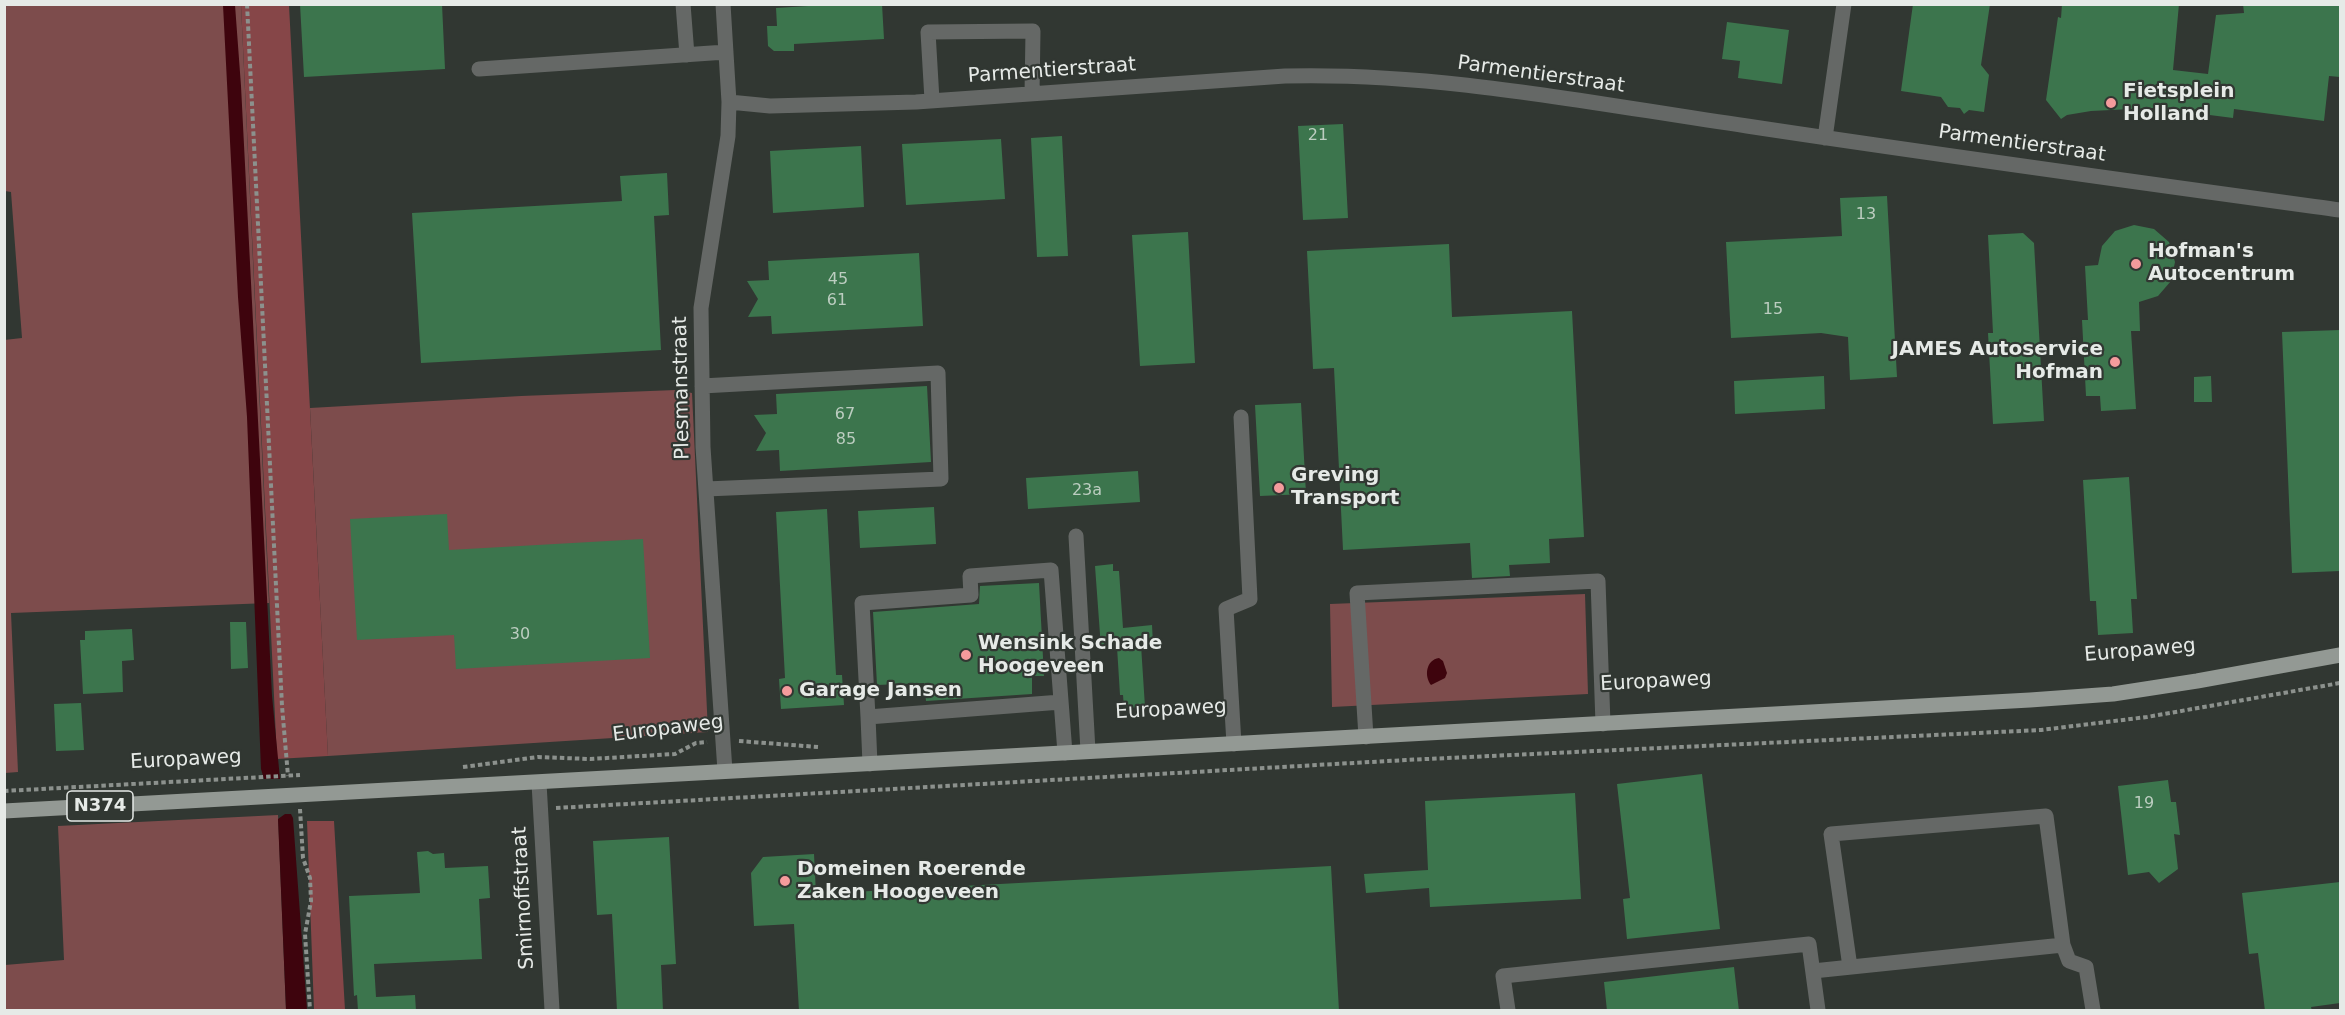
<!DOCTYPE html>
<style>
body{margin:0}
#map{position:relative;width:2345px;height:1015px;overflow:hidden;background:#313732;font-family:"DejaVu Sans",sans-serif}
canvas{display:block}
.frame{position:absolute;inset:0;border:6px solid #e6eae7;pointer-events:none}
</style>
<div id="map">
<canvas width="2345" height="1015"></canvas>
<div class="frame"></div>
</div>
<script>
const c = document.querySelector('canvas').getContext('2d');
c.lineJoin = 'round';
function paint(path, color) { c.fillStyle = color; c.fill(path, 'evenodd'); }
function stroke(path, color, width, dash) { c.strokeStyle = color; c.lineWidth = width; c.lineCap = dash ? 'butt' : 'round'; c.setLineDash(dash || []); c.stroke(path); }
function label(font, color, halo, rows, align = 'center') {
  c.font = font + ' "DejaVu Sans",sans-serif'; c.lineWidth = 4.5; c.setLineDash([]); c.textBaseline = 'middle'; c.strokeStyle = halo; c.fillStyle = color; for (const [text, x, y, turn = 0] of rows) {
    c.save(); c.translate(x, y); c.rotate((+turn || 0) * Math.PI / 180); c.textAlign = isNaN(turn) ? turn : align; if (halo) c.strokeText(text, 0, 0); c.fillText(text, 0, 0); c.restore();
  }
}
paint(new Path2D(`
 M5 5H241L269 603 11 613 18 772 5 773 4 340 22 338 11 192 5 191Z
 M676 390 692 393 708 732 328 756 310 408 521 396Z
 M1585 594 1588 694 1332 707 1330 604Z
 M278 815 286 1010H5V965L64 960 58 826Z`), '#7d4c4c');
paint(new Path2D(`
 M241 5H289L328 756 277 759Z
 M307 821H334L345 1010H314Z`), '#864648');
paint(new Path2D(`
 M223 5H235L241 86 272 696 280 779H264L261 769 247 417 238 297Z
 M1439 658 1443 661 1447 673 1445 678 1431 685C1424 676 1426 660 1439 658Z
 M285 814H291L293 818 307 1010H286L278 819Z`), '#3e040d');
paint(new Path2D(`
 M300 4H442L445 69 304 77Z
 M840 4H882L884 39 794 44V51H774L768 46 767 26H777L776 8Z
 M1913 4H1990L1981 65 1989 75 1984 112 1969 110 1964 114 1960 108 1948 107 1941 97 1901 91Z
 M2062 4H2179L2173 70 2208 74 2216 15 2244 13 2243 4H2340V77L2329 76 2324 121 2234 109 2233 118 2194 113V111L2152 108 2091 111 2067 115 2061 119 2046 100 2058 17 2061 18Z
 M1727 22 1789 30 1782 84 1738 78 1740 61 1722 59Z
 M1343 124 1348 218 1303 220 1298 126Z
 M1062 136 1068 256 1037 257 1031 138Z
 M1001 139 1005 199 906 205 902 144Z
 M861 146 864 207 773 213 770 151Z
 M667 173 669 215 654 216 661 350 421 363 412 213 622 201 620 176Z
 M1887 196 1897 377 1850 380 1848 337 1821 333 1731 338 1726 242 1842 236 1840 198Z
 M2134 225 2154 229 2169 242 2175 262 2171 281 2158 296 2139 302 2140 331H2131L2136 409 2101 411 2100 396H2086L2082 320H2088L2085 266 2098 265 2102 246 2115 231Z
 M1188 232 1195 363 1140 366 1132 235Z
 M2023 233 2034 243 2044 421 1993 424 1988 333H1993L1988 235Z
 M1449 244 1452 317 1572 311 1584 537 1549 539 1550 563 1509 565 1510 576 1472 578 1470 543 1343 550 1334 368 1313 369 1307 251Z
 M919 253 923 326 772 334 771 316 748 317 758 299 747 281 769 280 768 261Z
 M2340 330V571L2292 573 2282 332Z
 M1824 376 1825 409 1735 414 1734 381Z
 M2211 376 2212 402H2194V377Z
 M927 386 931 462 780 471 779 450 756 451 766 433 754 415 777 414 776 394Z
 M1301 403 1306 494 1260 496 1255 405Z
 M1138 471 1140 502 1028 509 1026 478Z
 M2129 477 2137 599H2131L2133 633 2098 635 2096 601H2090L2083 480Z
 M934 507 936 544 860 548 858 511Z
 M827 509 836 675H842L844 705 781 709 779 679 785 678 776 512Z
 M447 514 449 550 643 539 650 658 456 669 454 635 357 640 350 519Z
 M1113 564V571H1119L1123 628 1152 625 1153 644 1141 645 1145 707 1124 708 1123 695H1120L1117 647 1101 648 1095 566Z
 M1039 583 1044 676H1032V694L926 701 924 683 877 685 873 612 979 604 980 586Z
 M230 622H246L248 668 231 669Z
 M132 629 134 660 122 661 123 692 83 694 80 640H85V631Z
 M81 703 84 750 56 751 54 704Z
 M1702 774 1720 929 1627 939 1623 899 1630 898 1617 784Z
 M2168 780 2171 802H2176L2180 835 2174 834 2178 869 2159 883 2149 872 2128 875 2118 786Z
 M1575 793 1581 899 1430 907 1429 888 1366 893 1364 874 1428 870 1425 801Z
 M669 837 676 964 661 965 663 1011H617L612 914 597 915 593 841Z
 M428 851 433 854 444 853 445 868 488 866 490 898 479 899 482 959 374 964 376 997 415 995 416 1011H358L357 995 354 996 349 896 420 893 417 852Z
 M814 854 816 894 1331 866 1339 1011H799L794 924 754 926 751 873 763 857Z
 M2340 882V1003L2311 1007 2312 1011H2265L2258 953 2249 954 2242 893Z
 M1734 967 1739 1011H1607L1604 982Z`), '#3c754d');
stroke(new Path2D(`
 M247 4 282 706 288 776
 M739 741 818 747
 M463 767 538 757 590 759 675 754 696 743 707 742
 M4 791 300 775
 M556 808 1406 760 2041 730 2147 717 2340 683
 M300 809 303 858 310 878 311 901 305 934 310 1010`), '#8c918d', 4, [4.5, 3]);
stroke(new Path2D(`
 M683 4 687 55
 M723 4 729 102 728 136 701 308 703 447 725 771
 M479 69 726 52
 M932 100 928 32 1033 31 1032 94
 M729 102 770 106 916 102 1285 76C1440 72 1594 104 1747 126 1945 156 2143 183 2340 210
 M1825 138 1844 4
 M702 386 938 373 941 479 706 489
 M1076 536 1088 751
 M868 717 862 603 971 595 970 576 1051 570 1065 753
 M1366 737 1357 593 1598 581 1603 724
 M1234 744 1226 609 1250 599 1241 417
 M870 764 868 717 1061 702
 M539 783 552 1010
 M2063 945 2069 961 2086 967 2093 1010
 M1813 971 2063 945 2046 816 1831 834 1850 967
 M1508 1010 1503 976 1809 944 1818 1010`), '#656866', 15);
stroke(new Path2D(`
 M4 811 2030 700 2113 694 2197 681 2340 655`), '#939994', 15);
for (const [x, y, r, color] of [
 [2111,103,6,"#f59b9c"],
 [2136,264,6,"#f59b9c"],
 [2115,362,6,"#f59b9c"],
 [1279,488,6,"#f59b9c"],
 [966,655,6,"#f59b9c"],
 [787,691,6,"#f59b9c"],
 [785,881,6,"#f59b9c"]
]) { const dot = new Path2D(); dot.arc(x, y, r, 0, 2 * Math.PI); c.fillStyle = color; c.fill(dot); stroke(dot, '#313732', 2); }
label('16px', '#bccdc0', null, [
 ["21",1318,136],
 ["13",1866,215],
 ["45",838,280],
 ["61",837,301],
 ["15",1773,310],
 ["67",845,415],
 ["85",846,440],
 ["23a",1087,491],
 ["30",520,635],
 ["19",2144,804]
]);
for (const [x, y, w] of [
 [100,806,66]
]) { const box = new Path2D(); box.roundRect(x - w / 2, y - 15, w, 30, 4.5); c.fillStyle = '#313732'; c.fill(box); stroke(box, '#e6eae7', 1.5); }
label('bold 18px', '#e6eae7', null, [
 ["N374",100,806]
]);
label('20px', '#e6eae7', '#313732', [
 ["Parmentierstraat",1052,71,-4],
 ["Parmentierstraat",1541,75,8],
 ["Parmentierstraat",2022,144,8],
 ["Plesmanstraat",682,388,-91],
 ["Europaweg",2140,651,-5],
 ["Europaweg",1656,682,-3],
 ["Europaweg",1171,710,-3],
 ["Europaweg",668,729,-7],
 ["Europaweg",186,760,-3],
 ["Smirnoffstraat",524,898,-93]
]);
label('bold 20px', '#e6eae7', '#313732', [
 ["Fietsplein",2123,92],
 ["Holland",2123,115],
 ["Hofman's",2148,252],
 ["Autocentrum",2148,275],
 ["JAMES Autoservice",2103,350,"right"],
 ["Hofman",2103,373,"right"],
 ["Greving",1291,476],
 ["Transport",1291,499],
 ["Wensink Schade",978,644],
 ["Hoogeveen",978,667],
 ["Garage Jansen",799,691],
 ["Domeinen Roerende",797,870],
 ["Zaken Hoogeveen",797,893]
], 'left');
</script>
